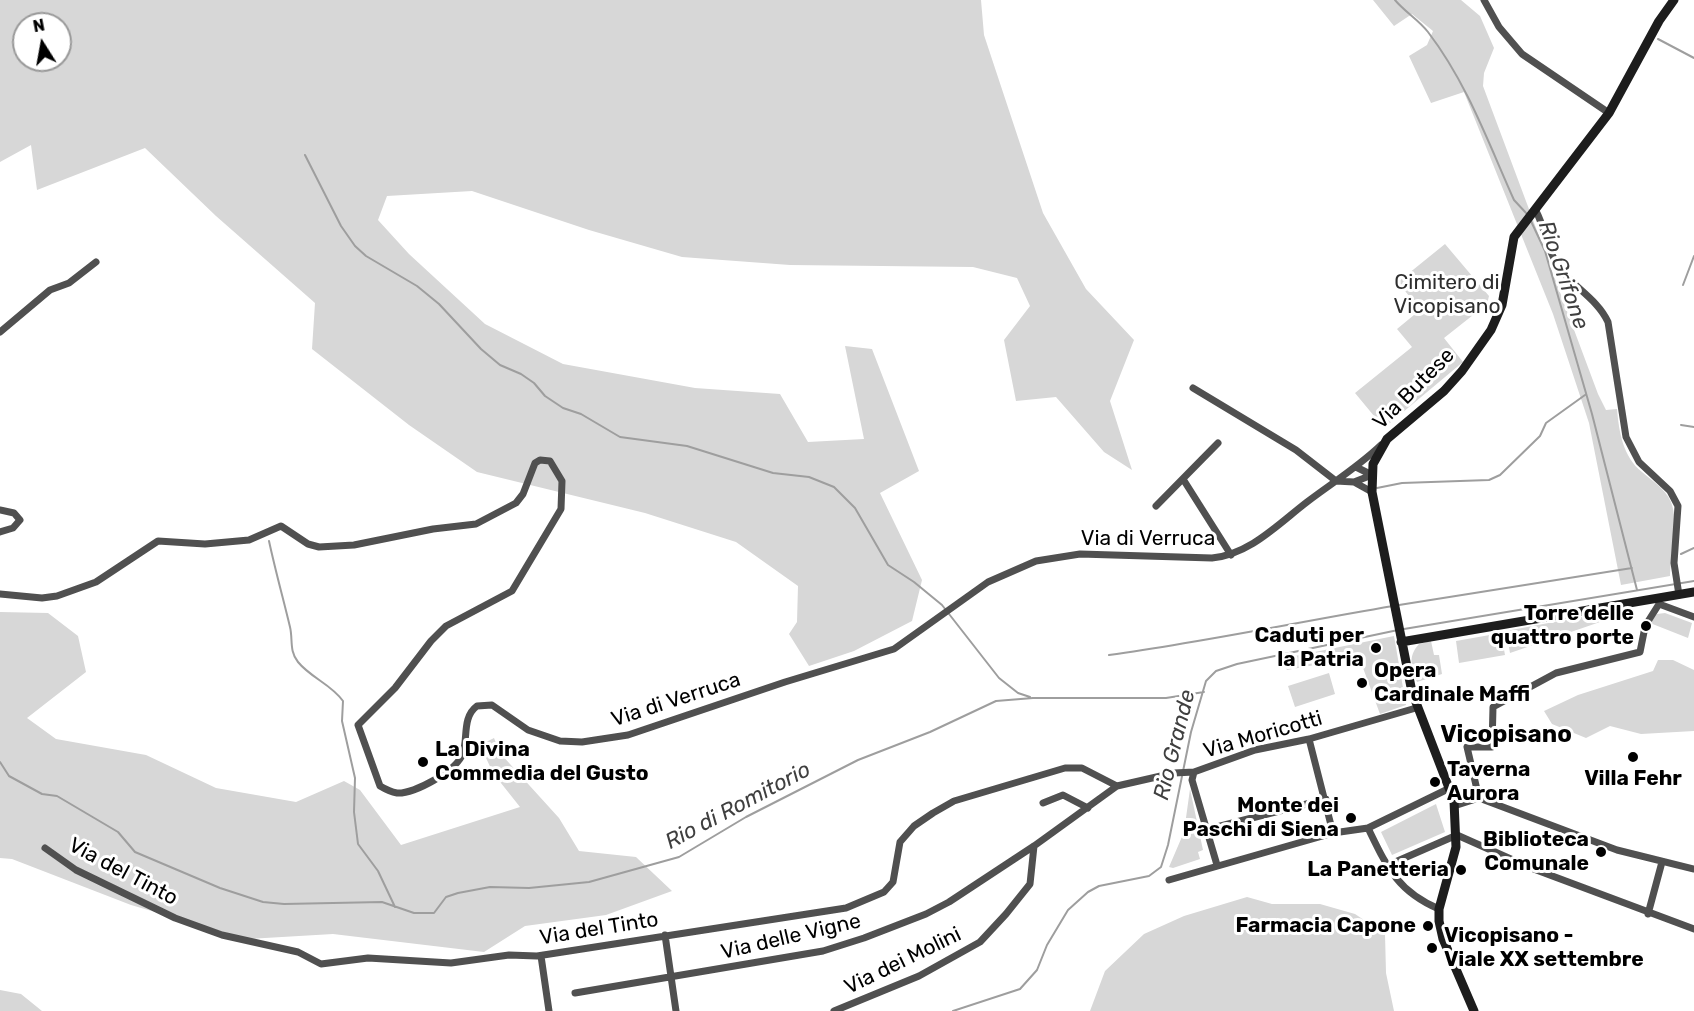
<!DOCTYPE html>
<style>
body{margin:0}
#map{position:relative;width:1694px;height:1011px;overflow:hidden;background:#fff;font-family:Rubik,sans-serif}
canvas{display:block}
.north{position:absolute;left:12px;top:12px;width:60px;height:60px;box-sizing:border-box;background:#fff;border:2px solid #999;border-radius:50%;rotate:349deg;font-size:16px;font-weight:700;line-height:24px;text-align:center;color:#000}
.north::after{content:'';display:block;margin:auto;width:21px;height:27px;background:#000;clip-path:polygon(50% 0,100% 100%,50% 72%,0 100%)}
</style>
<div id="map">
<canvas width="1694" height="1011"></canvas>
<div class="north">N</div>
</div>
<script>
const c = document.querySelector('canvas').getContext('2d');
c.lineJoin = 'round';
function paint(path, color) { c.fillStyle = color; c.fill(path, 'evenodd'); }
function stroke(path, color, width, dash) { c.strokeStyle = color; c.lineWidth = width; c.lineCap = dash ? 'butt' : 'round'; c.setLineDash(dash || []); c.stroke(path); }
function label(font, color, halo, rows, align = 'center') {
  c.font = font + ' Rubik,sans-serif'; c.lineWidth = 6; c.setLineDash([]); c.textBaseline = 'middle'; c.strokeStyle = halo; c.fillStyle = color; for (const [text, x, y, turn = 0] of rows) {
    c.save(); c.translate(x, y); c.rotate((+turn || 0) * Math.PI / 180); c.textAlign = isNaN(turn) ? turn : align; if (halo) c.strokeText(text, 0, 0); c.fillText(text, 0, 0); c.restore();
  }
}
paint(new Path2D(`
 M0 0H981L984 35 1043 213 1086 289 1134 340 1110 401 1132 470 1104 452 1056 397 1016 401 1004 340 1030 306 1017 278 973 267 790 265 682 257 589 230 472 191 387 196 378 220 409 254 485 324 563 364 695 388 780 394 808 442 864 439 845 346 872 349 919 471 880 493 922 580 912 621 854 651 809 666 789 634 797 622 798 586 736 542 645 513 477 472 409 425 312 349 315 303 216 216 145 148 37 190 31 145 0 162ZM24 24H60V60H24Z
 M1373 0H1461L1480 16 1494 48 1484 73 1483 86 1598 394 1606 410 1617 409C1619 432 1623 457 1642 472 1652 481 1665 488 1671 502 1679 522 1671 554 1670 576L1621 585 1589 423 1553 314 1464 92 1431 103 1409 56 1427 45 1433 31 1412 14 1394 26Z
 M1445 244 1489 296 1487 304 1444 338 1463 362 1384 428 1355 393 1412 347 1397 329 1420 310 1398 282Z
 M1628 608 1629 612 1510 653 1506 631Z
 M0 612 48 613 78 636 86 672 27 718 56 739 146 755 216 788 296 802 344 781 360 790 401 845 520 807 493 773 480 745 494 738 500 753 559 818 579 851 636 857 672 891 606 915 525 926 484 952 333 934 248 939 131 905 12 859 0 858Z
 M1665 613 1692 623 1688 638 1650 623 1657 614Z
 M1501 633 1505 655 1459 663 1456 641Z
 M1394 636 1406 705 1380 714 1359 657 1287 670 1280 659Z
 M1431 641 1434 655H1439L1442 674 1417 682C1412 668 1407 657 1419 644Z
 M1658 660H1673L1694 670V731L1641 734 1610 726 1586 738 1552 724 1544 711 1578 695 1653 671Z
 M1329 673 1335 694 1295 707 1288 686Z
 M1190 789 1203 850 1198 852 1200 859 1173 868 1169 867 1184 832Z
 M1436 804 1445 832 1392 855 1381 832Z
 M1247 897 1272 904H1320L1355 914 1385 934 1386 973 1394 1011H1090L1105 971 1144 934 1184 916Z
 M0 990 21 994 42 1011H0Z`), '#d7d7d7');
stroke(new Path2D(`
 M1395 0C1405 12 1419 20 1428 32 1467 83 1488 142 1514 200L1527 214
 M1658 39 1694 58
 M305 155 341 226 355 246 366 256 417 286 439 304 481 349 500 365 521 374 534 383 545 396 563 408 581 414 620 437 687 446 773 473 809 477 834 487 855 508 888 565 914 582 942 605 999 678 1018 693 1030 697
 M1530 219 1545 251 1592 414 1637 590
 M1683 285 1694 256
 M1681 425 1694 427
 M1377 488 1402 483 1489 480 1500 475 1540 436 1546 423 1585 395
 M269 541C275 569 283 598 290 627 293 639 289 651 298 662 311 678 331 684 343 701L342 721 355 778 354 812 358 844 378 871 395 907
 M1681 554 1694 548
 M1399 605 1632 568
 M1404 629 1694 581
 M1109 655C1204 642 1298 622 1393 606
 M0 762 9 776 42 794 57 796 118 832 135 852 220 888 263 902 284 904 382 902 414 913H434L446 897 458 893 490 887 529 888 589 882 679 857 746 817 858 760 930 732 996 701 1033 698H1166L1204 692
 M953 1011 1020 989 1037 970 1047 945 1068 910 1088 892 1099 886 1149 876 1161 867 1168 845 1191 732 1206 681 1216 671 1237 664 1398 630`), '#9e9e9e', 2);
stroke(new Path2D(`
 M1646 626 1650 627`), '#d9d9d9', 7, [7, 3.5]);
stroke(new Path2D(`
 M1484 0 1499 27 1522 54 1609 113
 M1536 211C1546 230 1547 252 1561 270 1575 288 1598 300 1608 322L1626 437 1639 462 1670 491 1678 506 1674 563 1679 595
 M0 332 50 290 69 283 96 262
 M1193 388 1296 450 1336 481
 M1183 479 1231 555
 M1336 481 1354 482 1372 492
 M1354 482 1372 475 1356 467
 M1156 506 1218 443
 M0 510 14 513 20 520 13 528 0 532
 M0 594 42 598 57 596 96 582 158 541 205 544 249 540 281 526 308 544 319 547 354 545 433 529 476 524 516 503 523 494 535 463 540 460 550 461 562 481 561 509 512 591 446 626 431 641 395 688 358 725 380 786C385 789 391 792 397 793 414 794 457 771 463 753 468 738 462 717 477 706L492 705 528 730 560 741 582 742 628 735 785 682 894 649 988 582 1036 561 1080 554 1212 558C1250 554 1277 525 1307 502 1332 483 1358 467 1381 445
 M1658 598 1659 604 1694 617
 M1647 623 1659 604
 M1309 739 1333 833
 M1194 772 1192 780 1217 865
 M1479 798 1467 747H1492L1493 707 1556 673 1640 652 1644 632
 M1479 798 1617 850 1694 869
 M1043 803 1063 795 1088 808
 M1454 806 1479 798
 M1368 828C1387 867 1397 891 1439 909
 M1205 830 1326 799
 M45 848 76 870 175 918 222 935 298 952 321 964 368 958 451 963 509 955 537 956 846 908 884 892 893 882 900 842 914 826 933 813 954 801 1065 768H1082L1117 786
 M1386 866 1457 835 1531 868 1694 929
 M1169 880 1333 833 1368 828 1450 788
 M1648 914 1662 862
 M665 935 676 1011
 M541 956 549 1011
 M575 993 823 951 864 938 926 914 949 902 1034 846 1117 786 1174 773 1194 772 1255 750 1309 739 1416 708
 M834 1011 919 976 980 942 1006 914 1030 884 1034 846`), '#505050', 7);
stroke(new Path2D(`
 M1401 642 1694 592
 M1474 1011 1443 939 1439 921V909L1456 847 1454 801 1412 692 1372 492 1373 464 1387 439 1444 391 1462 371 1491 330 1502 305 1514 237 1609 113 1659 21 1674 0`), '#1d1d1d', 9);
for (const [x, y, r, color] of [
 [1646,626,6,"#000"],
 [1376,648,6,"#000"],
 [1362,683,6,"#000"],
 [1633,757,6,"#000"],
 [423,762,6,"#000"],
 [1435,782,6,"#000"],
 [1351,818,6,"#000"],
 [1601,852,6,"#000"],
 [1461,870,6,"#000"],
 [1428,926,6,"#000"],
 [1432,948,6,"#000"]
]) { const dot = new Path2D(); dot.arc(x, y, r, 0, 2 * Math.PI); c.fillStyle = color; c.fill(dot); stroke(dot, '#fff', 2); }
label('21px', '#2e2e2e', '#fff', [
 ["Cimitero di",1447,283],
 ["Vicopisano",1447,307]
]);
label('21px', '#000', '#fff', [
 ["Via Butese",1414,389,-45],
 ["Via di Verruca",1148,539],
 ["Via di Verruca",676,700,-18],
 ["Via Moricotti",1263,735,-16],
 ["Via del Tinto",123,872,28],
 ["Via del Tinto",599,929,-9],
 ["Via delle Vigne",791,937,-13],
 ["Via dei Molini",903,961,-26]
]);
label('bold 21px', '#000', '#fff', [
 ["Torre delle",1634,614],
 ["quattro porte",1634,638],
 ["Caduti per",1364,636],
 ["la Patria",1364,660],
 ["Opera",1374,671,"left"],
 ["Cardinale Maffi",1374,695,"left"],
 ["La Divina",435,750,"left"],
 ["Commedia del Gusto",435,774,"left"],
 ["Taverna",1447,770,"left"],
 ["Aurora",1447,794,"left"],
 ["Villa Fehr",1633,779,"center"],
 ["Monte dei",1339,806],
 ["Paschi di Siena",1339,830],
 ["Biblioteca",1589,840],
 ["Comunale",1589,864],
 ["La Panetteria",1449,870],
 ["Farmacia Capone",1416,926],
 ["Vicopisano -",1444,936,"left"],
 ["Viale XX settembre",1444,960,"left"]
], 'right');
label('italic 22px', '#3f3f3f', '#fff', [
 ["Rio Grifone",1563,275,71],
 ["Rio Grande",1175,745,-76],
 ["Rio di Romitorio",738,806,-28]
]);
label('bold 24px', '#000', '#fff', [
 ["Vicopisano",1506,735]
]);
</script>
